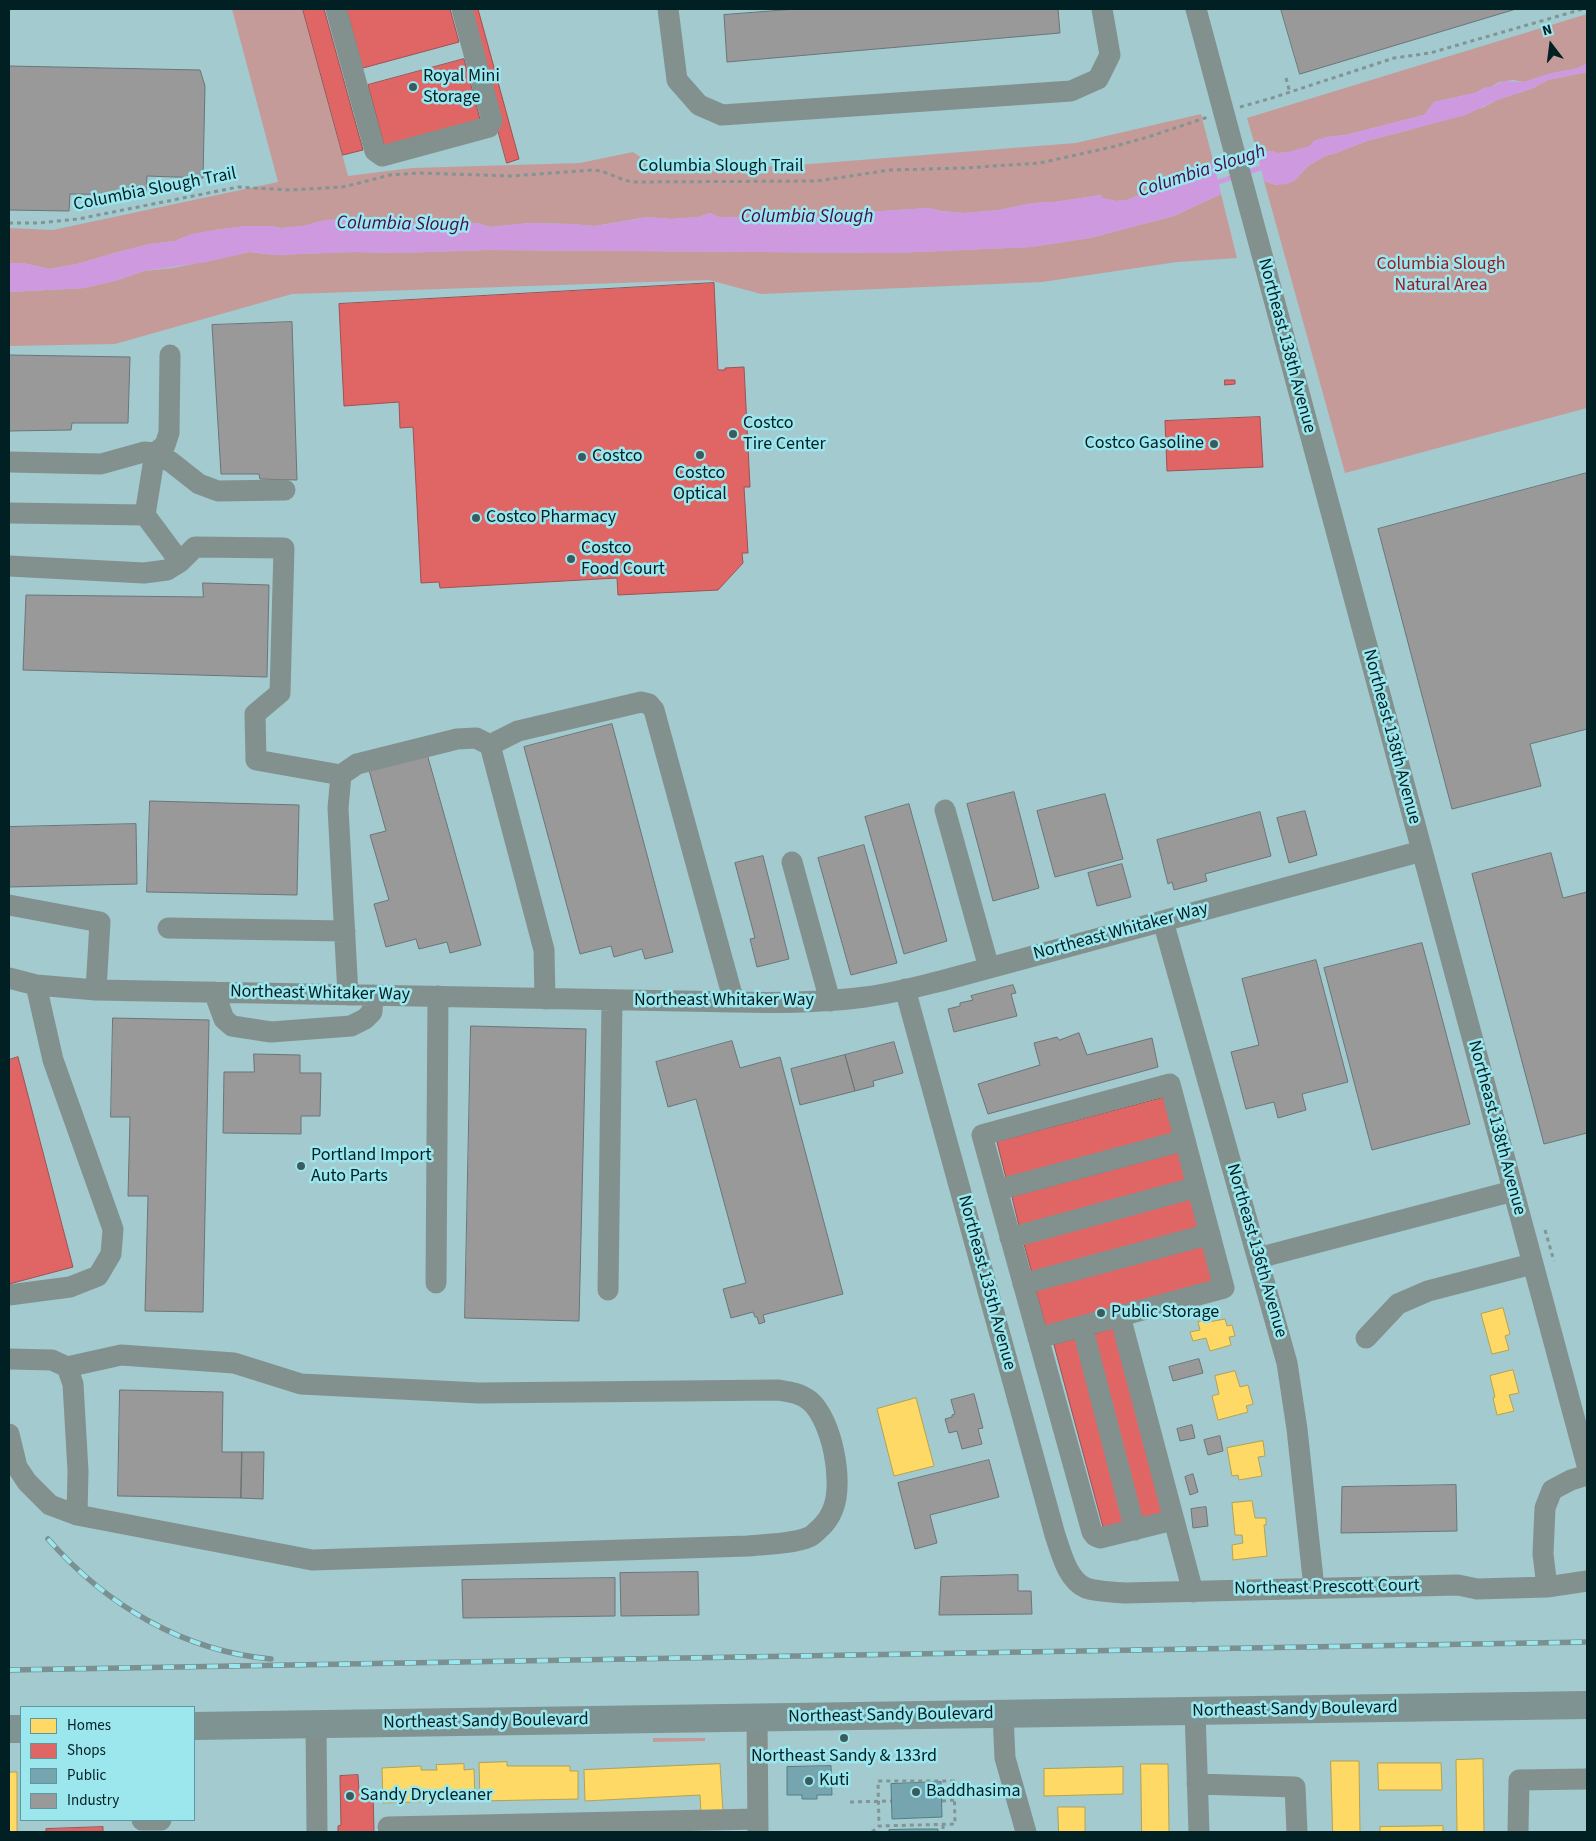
<!DOCTYPE html>
<style>
body{margin:0}
#map{position:relative;width:1596px;height:1841px;overflow:hidden;background:#a2cacf;font-family:"Source Sans 3",sans-serif}
canvas{display:block}
.frame{position:absolute;inset:0;border:10px solid #012023;pointer-events:none}
.legend{position:absolute;left:20px;top:1706px;width:175px;height:115px;box-sizing:border-box;background:#9ce6ee;border:1px solid #5e979d;margin:0;padding:6px 9px;list-style:none;font-size:15px;color:#012023}
.legend li{display:flex;align-items:center;gap:10px;height:25px}
.legend b{width:25px;border:1px solid #5e979d}
.north{position:absolute;left:1526px;top:20px;width:50px;height:50px;-webkit-text-stroke:4px #9ce6ee;paint-order:stroke;rotate:345deg;font-size:14px;font-weight:700;line-height:20px;text-align:center;color:#012023}
.north::after{content:'';display:block;margin:auto;width:18px;height:22px;background:#012023;clip-path:polygon(50% 0,100% 100%,50% 72%,0 100%)}
</style>
<div id="map">
<canvas width="1596" height="1841"></canvas>
<div class="frame"></div>
<ul class="legend">
<li><b style="height:14px;background:#ffd966"></b>Homes</li>
<li><b style="height:14px;background:#e06666"></b>Shops</li>
<li><b style="height:14px;background:#76a5af"></b>Public</li>
<li><b style="height:14px;background:#999"></b>Industry</li>
</ul>
<div class="north">N</div>
</div>
<script>
const c = document.querySelector('canvas').getContext('2d');
c.lineJoin = 'round';
function paint(path, color) { c.fillStyle = color; c.fill(path, 'evenodd'); }
function stroke(path, color, width, dash) { c.strokeStyle = color; c.lineWidth = width; c.lineCap = dash ? 'butt' : 'round'; c.setLineDash(dash || []); c.stroke(path); }
function label(font, color, halo, rows, align = 'center') {
  c.font = font + ' "Source Sans 3",sans-serif'; c.lineWidth = 5; c.setLineDash([]); c.textBaseline = 'middle'; c.strokeStyle = halo; c.fillStyle = color; for (const [text, x, y, turn = 0] of rows) {
    c.save(); c.translate(x, y); c.rotate((+turn || 0) * Math.PI / 180); c.textAlign = isNaN(turn) ? turn : align; if (halo) c.strokeText(text, 0, 0); c.fillText(text, 0, 0); c.restore();
  }
}
paint(new Path2D(`
 M232 9H303L348 176 412 168 580 163 633 152 664 173 810 164 1076 143 1201 114 1214 164 1197 171 1184 180 1170 183 1127 200 1116 201 1102 198 1101 195 1054 202 1033 203 999 210 965 213 941 211 929 208 867 212 833 217 797 216 760 218 719 217 710 213 698 217 671 219 647 217 595 226 571 224 530 223 490 227 477 223 421 222 407 225 362 219 326 220 303 226 281 228 272 226H246L215 230 184 237 175 241 150 244 118 252 77 264 49 269 23 263H9V228L53 230 278 182Z
 M1587 14V64L1575 69 1552 73 1524 82 1513 80 1499 82 1491 87 1484 88 1475 93 1434 102 1424 115 1345 135 1327 137 1314 141 1310 146 1289 152 1277 153 1272 151 1257 152 1247 118Z
 M1587 72V408L1345 473 1264 181 1276 185 1294 181 1308 166 1325 156 1336 153 1367 141 1409 130 1484 107 1497 100 1531 89 1548 80Z
 M1221 194 1237 258 1177 262 1042 282 761 294 709 280 292 294 115 344 9 346V292L85 288 118 280 144 271 173 268 250 252 275 255 353 252 398 253 488 250 894 253 1031 247 1090 238 1174 216Z
 M653 1738H705V1741L653 1742Z`), '#c49b99');
paint(new Path2D(`
 M1587 64V72L1548 80 1531 89 1497 100 1466 115 1367 141 1336 153 1325 156 1308 166 1294 181 1287 184 1276 185 1264 181 1257 152 1272 151 1277 153 1289 152 1310 146 1314 141 1327 137 1345 135 1424 115 1434 102 1475 93 1484 88 1491 87 1504 81 1524 82 1552 73 1575 69Z
 M1214 164 1221 194 1174 216 1090 238 1031 247 894 253 488 250 398 253 353 252 275 255 250 252 207 262 144 271 118 280 85 288 9 292V263H23L49 269 77 264 118 252 150 244 175 241 191 234 215 230 246 226H272L281 228 303 226 326 220 362 219 407 225 421 222 477 223 490 227 530 223 571 224 595 226 648 217 671 219 698 217 710 213 719 217 760 218 797 216 833 217 867 212 929 208 941 211 965 213 999 210 1033 203 1054 202 1101 195 1102 198 1116 201 1127 200 1170 183 1184 180 1197 171Z`), '#cf99e0');
const homes = new Path2D(`
 M1503 1308 1510 1334 1505 1336 1509 1350 1492 1354 1481 1314Z
 M1209 1319V1322L1225 1319 1227 1326 1232 1325 1235 1336 1229 1337 1231 1345 1210 1351 1206 1338 1193 1341 1190 1332 1200 1330 1198 1322Z
 M1513 1370 1519 1393 1509 1395 1514 1411 1497 1415 1493 1398 1495 1397 1490 1376Z
 M1235 1371 1240 1387 1248 1385 1253 1404 1246 1406 1248 1412 1218 1420 1212 1396 1219 1394 1215 1376Z
 M916 1398 934 1466 894 1476 877 1409Z
 M1263 1441 1265 1456 1258 1457 1262 1476 1239 1480 1238 1475 1232 1476 1227 1448Z
 M1252 1501 1255 1518H1266V1525H1264L1267 1556 1233 1560 1232 1545 1243 1543 1242 1535H1235L1232 1503Z
 M1483 1759 1484 1832H1457L1456 1760Z
 M1331 1761H1359L1360 1832H1333Z
 M507 1762V1766H570V1771H578V1799L480 1801 479 1763Z
 M1378 1763H1441L1442 1790H1379Z
 M464 1764V1770L474 1769 475 1800 383 1803 382 1768 421 1766V1770H437L436 1765Z
 M720 1764 723 1812 701 1813 700 1795 585 1801 584 1770Z
 M1141 1764H1168L1169 1832H1142Z
 M1123 1767V1794L1044 1796V1769Z
 M9 1772H17V1832H9Z
 M1058 1807H1085V1832H1059Z
 M1443 1826V1832H1380V1827Z`);
paint(homes, '#ffd966');
stroke(homes, '#b3a252', 1);
const shops = new Path2D(`
 M303 9H324L363 150 343 155Z
 M347 9H450L459 42 363 68Z
 M465 9H478L519 159 507 163Z
 M464 59 481 123 385 149 368 85Z
 M714 283 718 370H725V368L744 367 750 487H744L748 553H742L743 563 718 590 618 595 617 578 440 588 439 582 421 583 413 427 400 428 399 402 344 406 339 304Z
 M1225 380H1235V384L1225 385Z
 M1260 417 1263 467 1167 471 1165 421Z
 M18 1057 73 1267 9 1284V1060Z
 M1166 1097 1176 1133 1006 1178 997 1142Z
 M1181 1152 1189 1181 1019 1226 1012 1197Z
 M1193 1199 1201 1228 1032 1273 1024 1244Z
 M1206 1246 1216 1282 1046 1328 1036 1291Z
 M1115 1328 1165 1514 1141 1520 1092 1335Z
 M1076 1339 1125 1523 1103 1527 1054 1345Z
 M358 1775 359 1791H373L374 1832H338V1826L341 1825 340 1776Z
 M103 1827V1832H46V1829Z`);
paint(shops, '#e06666');
stroke(shops, '#9d5152', 1);
const public = new Path2D(`
 M831 1766 832 1795H817V1799H802V1795H787V1767Z
 M941 1782 942 1817 892 1819 891 1784Z
 M912 1829H938V1832H889V1830Z`);
paint(public, '#76a5af');
stroke(public, '#537d85', 1);
const industry = new Path2D(`
 M796 9H1058L1060 33 727 62 724 15Z
 M1281 9H1516L1300 74Z
 M9 66 200 70 205 86 203 178 147 176 146 195 70 194 69 211 9 210Z
 M292 322 297 480 260 479 259 474H221L212 325Z
 M9 355 130 357 128 423H72L71 430 9 431Z
 M1587 473V729L1530 744 1541 786 1452 809 1378 529Z
 M203 583 269 585 267 677 23 670 26 595 203 597Z
 M612 724 673 952 645 959 642 949 614 957 611 946 580 954 524 747Z
 M427 754 481 945 450 953 447 942 419 949 416 939 386 947 374 904 389 900 370 835 386 831 369 770Z
 M1014 792 1039 888 993 901 967 804Z
 M1105 794 1123 859 1055 877 1037 811Z
 M150 801 299 805 297 895 147 892Z
 M909 804 947 941 904 954 865 817Z
 M1305 811 1317 855 1289 863 1277 818Z
 M1260 812 1271 856 1205 874 1207 881 1174 890 1172 882 1168 884 1157 840Z
 M136 824 137 884 9 887V827Z
 M864 845 897 963 851 975 818 858Z
 M1551 853 1563 898 1587 892V1133L1544 1144 1472 874Z
 M763 856 789 959 757 967 750 939 755 938 735 863Z
 M1122 864 1131 897 1097 906 1088 873Z
 M1422 943 1470 1124 1372 1150 1324 968Z
 M1316 960 1348 1082 1302 1094 1306 1110 1278 1118 1274 1102 1246 1109 1231 1052 1259 1045 1242 979Z
 M1013 985 1016 993 1011 994 1017 1016 954 1032 948 1009 960 1006V1003L973 1000 971 996Z
 M113 1018 209 1020 203 1312 145 1311 148 1196H128L130 1117H111Z
 M471 1026 586 1029 579 1321 465 1318Z
 M1079 1033 1087 1055 1152 1038 1158 1067 988 1114 978 1084 1040 1065 1034 1043 1057 1037 1059 1040Z
 M732 1041 740 1068 780 1057 843 1294 763 1315 765 1322 759 1324 757 1317H755L753 1312 731 1318 723 1289 746 1283 696 1099 668 1107 656 1062Z
 M894 1042 903 1073 873 1081 874 1086 855 1091 845 1055Z
 M254 1054 300 1055V1073H321L320 1116H301V1134L223 1133 224 1072H254Z
 M845 1055 855 1091 800 1105 791 1069Z
 M1199 1359 1203 1373 1173 1381 1169 1367Z
 M120 1390 223 1392 222 1452H242L241 1498 118 1496Z
 M974 1394 983 1428 978 1429 982 1444 962 1449 957 1431 949 1433 945 1419 952 1417V1415L955 1414 951 1400Z
 M1192 1425 1195 1438 1180 1441 1177 1429Z
 M1220 1436 1223 1451 1208 1455 1204 1440Z
 M242 1452H264L263 1499 241 1498Z
 M989 1460 999 1497 930 1515 937 1543 915 1549 898 1483Z
 M1193 1474 1198 1492 1190 1495 1185 1477Z
 M1456 1485 1457 1531 1341 1533 1342 1487Z
 M1206 1507 1208 1526 1193 1528 1191 1509Z
 M698 1572 699 1615 621 1616 620 1573Z
 M1018 1575V1591H1031L1032 1614 939 1615 941 1577Z
 M615 1578V1616L463 1618 462 1580Z`);
paint(industry, '#999');
stroke(industry, '#6b7576', 1);
stroke(new Path2D(`
 M1246 173 1266 166
 M1213 184 1236 176`), '#cf99e0', 5);
stroke(new Path2D(`
 M1286 78 1290 93
 M1240 107 1272 98 1394 58 1430 53 1583 9
 M9 223H38L78 219 238 187 289 190 343 187 390 175 420 173 511 176 593 170C608 171 620 181 635 182L817 181 890 170 964 168 1040 163 1112 147 1148 137 1208 117
 M1545 1230 1554 1261
 M942 1801 954 1800
 M850 1802 891 1801
 M943 1825V1832
 M872 1832 879 1826 955 1824 954 1781H878L879 1826`), '#829494', 3, [4, 4]);
stroke(new Path2D(`
 M336 9 375 151 382 156 489 127 492 121 462 9
 M668 9 677 80 699 105 722 115 1071 91 1098 79 1110 55 1102 9
 M1196 9 1587 1465
 M170 355 169 433 165 445 155 453 171 462 199 484 218 491 285 490
 M9 462 101 464 144 452 155 453 145 515 180 562
 M9 513 145 515
 M9 566 144 573 167 570 180 562 195 547 284 548 280 693 255 714 256 760 341 775
 M945 810 989 968
 M792 862 830 1001
 M9 905 100 922 96 990
 M1163 921 1287 1363 1297 1429 1314 1588
 M168 928 345 931
 M9 978 36 985 96 990 734 1002C778 1003 821 1003 865 997 890 994 916 987 941 981L1422 851
 M905 989 1055 1535C1061 1552 1067 1580 1086 1588 1098 1592 1113 1592 1125 1593L1458 1585 1477 1589 1547 1587 1587 1581
 M214 992 224 1019 232 1026 271 1032 351 1026 365 1019 372 1012 373 995
 M348 995 338 808 341 775 357 764 457 739 476 738 490 745
 M545 999 544 950 490 745 518 731 641 702 649 704 654 710 734 1002
 M997 1190 1185 1140
 M1010 1238 1197 1187
 M1258 1258 1513 1191
 M436 1283 438 996
 M1023 1284 1210 1234
 M608 1290 612 1000
 M9 1295 70 1287 98 1276 111 1254 113 1229 53 1060 36 985
 M1120 1316 1193 1592
 M1082 1326 1135 1530
 M1038 1338 1224 1288 1170 1084 982 1135 1092 1532 1095 1536 1100 1538 1173 1520
 M1366 1338 1398 1304 1428 1291 1532 1264
 M9 1359 52 1360 67 1367 73 1384 78 1471 77 1515
 M9 1434 17 1467 27 1482 50 1505 77 1515 312 1560 748 1546C765 1544 794 1544 809 1537 812 1536 815 1533 818 1530 824 1525 830 1517 833 1509 844 1482 832 1420 810 1401 800 1393 791 1392 778 1390L479 1393 301 1384 234 1363 121 1355 67 1367
 M1547 1587 1543 1554 1545 1508 1552 1490 1571 1480 1587 1475
 M1195 1711 1199 1832
 M1003 1715 1005 1758 1026 1832
 M757 1718 758 1832
 M316 1725 317 1832
 M1197 1784 1295 1787 1297 1832
 M142 1820H161
 M388 1827 757 1819
 M1518 1832 1519 1780 1587 1779`), '#83918e', 21);
stroke(new Path2D(`
 M194 1726 1587 1705
 M9 1729H21`), '#7f9392', 28);
const rail = new Path2D(`
 M48 1539C106 1605 183 1651 271 1659
 M9 1670 1587 1642`);
stroke(rail, '#7b9091', 5.5);
stroke(rail, '#9ce6ee', 4, [11]);
for (const [x, y, r, color] of [
 [413,87,5,"#395c5f"],
 [733,434,5,"#395c5f"],
 [1214,444,5,"#395c5f"],
 [700,455,5,"#395c5f"],
 [582,457,5,"#395c5f"],
 [476,518,5,"#395c5f"],
 [571,559,5,"#395c5f"],
 [301,1166,5,"#395c5f"],
 [1101,1313,5,"#395c5f"],
 [844,1738,5,"#395c5f"],
 [809,1781,5,"#395c5f"],
 [916,1792,5,"#395c5f"],
 [350,1796,5,"#395c5f"]
]) { const dot = new Path2D(); dot.arc(x, y, r, 0, 2 * Math.PI); c.fillStyle = color; c.fill(dot); stroke(dot, '#9ce6ee', 2); }
label('18px', '#012023', '#9ce6ee', [
 ["Royal Mini",423,77],
 ["Storage",423,98],
 ["Costco",743,424],
 ["Tire Center",743,445],
 ["Costco Gasoline",1204,444,"right"],
 ["Costco",592,457],
 ["Costco",700,474,"center"],
 ["Optical",700,495,"center"],
 ["Costco Pharmacy",486,518],
 ["Costco",581,549],
 ["Food Court",581,570],
 ["Portland Import",311,1156],
 ["Auto Parts",311,1177],
 ["Public Storage",1111,1313],
 ["Northeast Sandy & 133rd",844,1757,"center"],
 ["Kuti",819,1781],
 ["Baddhasima",926,1792],
 ["Sandy Drycleaner",360,1796]
], 'left');
label('18px', '#012023', '#9ce6ee', [
 ["Columbia Slough Trail",721,167],
 ["Columbia Slough Trail",155,190,-11],
 ["Northeast 138th Avenue",1286,346,75],
 ["Northeast 138th Avenue",1391,737,75],
 ["Northeast Whitaker Way",1121,932,-15],
 ["Northeast Whitaker Way",320,994,1],
 ["Northeast Whitaker Way",724,1001],
 ["Northeast 138th Avenue",1496,1128,75],
 ["Northeast 136th Avenue",1256,1251,74],
 ["Northeast 135th Avenue",986,1283,75],
 ["Northeast Prescott Court",1327,1588,-1],
 ["Northeast Sandy Boulevard",1295,1710,-1],
 ["Northeast Sandy Boulevard",891,1716,-1],
 ["Northeast Sandy Boulevard",486,1722,-1]
]);
label('18px', '#96191e', '#9ce6ee', [
 ["Columbia Slough",1441,265],
 ["Natural Area",1441,286]
]);
label('italic 19px', '#470b4b', '#9ce6ee', [
 ["Columbia Slough",1202,172,-18],
 ["Columbia Slough",807,218],
 ["Columbia Slough",403,225,1]
]);
</script>
